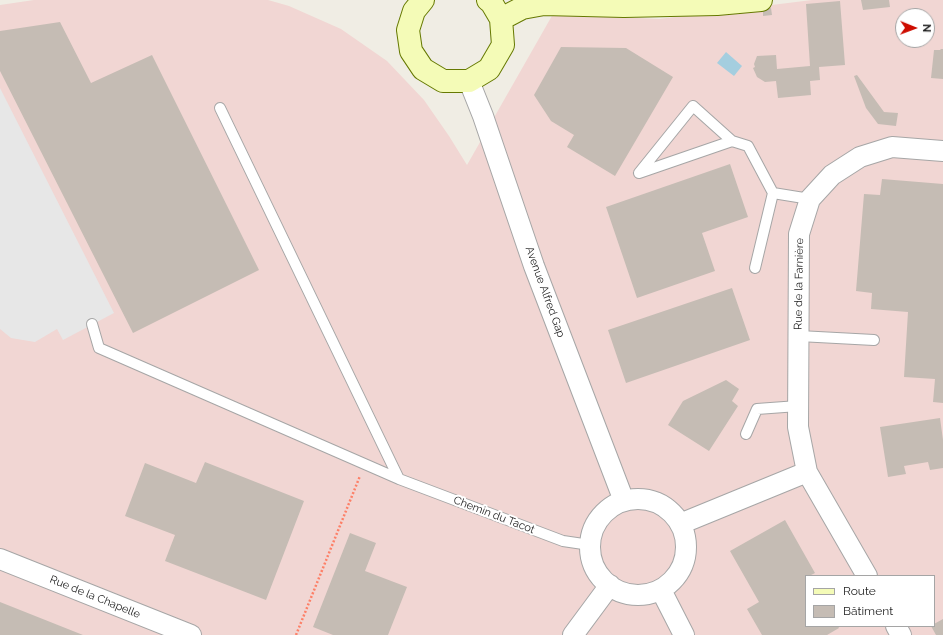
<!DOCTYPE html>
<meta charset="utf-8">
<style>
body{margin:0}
#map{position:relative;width:943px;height:635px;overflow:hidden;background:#f0ede4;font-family:Raleway,sans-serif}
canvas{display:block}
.legend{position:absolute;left:805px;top:575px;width:130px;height:52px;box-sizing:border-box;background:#fff;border:1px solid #a5a5a5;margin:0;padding:5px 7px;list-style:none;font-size:12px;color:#1f1f1f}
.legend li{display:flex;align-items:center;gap:8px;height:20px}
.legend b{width:20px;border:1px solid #a5a5a5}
.north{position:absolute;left:895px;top:8px;width:40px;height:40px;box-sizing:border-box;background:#fff;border:1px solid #a5a5a5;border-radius:50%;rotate:91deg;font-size:11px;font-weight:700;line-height:16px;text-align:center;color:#1f1f1f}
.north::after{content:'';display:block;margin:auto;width:14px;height:18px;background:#cd0c00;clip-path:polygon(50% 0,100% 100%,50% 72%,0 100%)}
</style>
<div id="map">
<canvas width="943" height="635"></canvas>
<ul class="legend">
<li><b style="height:5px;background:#f4fbb7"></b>Route</li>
<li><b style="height:11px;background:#c5bcb4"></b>Bâtiment</li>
</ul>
<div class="north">N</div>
</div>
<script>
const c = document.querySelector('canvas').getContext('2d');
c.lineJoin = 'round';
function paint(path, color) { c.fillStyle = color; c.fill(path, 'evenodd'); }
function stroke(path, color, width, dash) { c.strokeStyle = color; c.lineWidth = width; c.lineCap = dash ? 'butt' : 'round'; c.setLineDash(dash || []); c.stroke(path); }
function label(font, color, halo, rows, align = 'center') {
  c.font = font + ' Raleway,sans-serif'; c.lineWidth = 4; c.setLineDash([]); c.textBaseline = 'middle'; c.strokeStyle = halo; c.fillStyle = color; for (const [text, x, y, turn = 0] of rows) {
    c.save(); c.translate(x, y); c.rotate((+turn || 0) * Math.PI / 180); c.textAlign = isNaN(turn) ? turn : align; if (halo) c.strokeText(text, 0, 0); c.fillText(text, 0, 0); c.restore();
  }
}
paint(new Path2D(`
 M34 0H268L289 6 341 29 387 61 424 100 449 136 467 165 553 14 659 19 812 0H943V635H0V5ZM903 16H927V40H903ZM806 576H934V626H806Z`), '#f1d6d3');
paint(new Path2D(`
 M0 88 114 313 63 340 57 329 35 342 11 338 0 329Z`), '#e7e7e7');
paint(new Path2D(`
 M726 52 742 66 734 76 717 63Z`), '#a4cedf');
paint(new Path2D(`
 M861 0H889L890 7 863 10Z
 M840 1 845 65 819 67 820 80 810 81 811 95 778 98 776 81 765 82 757 77 753 68 755 67 754 64 757 56 776 55 777 69 810 66 806 4Z
 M771 8 772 15 763 16V9Z
 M60 22 91 83 152 55 259 270 133 333 0 71V31Z
 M561 47 626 48 673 77 615 176 567 147 574 135 551 121 534 95Z
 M941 49H943V79L931 78 934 50H940Z
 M857 75 884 112 898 113 896 126 878 124 866 108 854 76Z
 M730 164 748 217 702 233 715 271 637 298 606 207Z
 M882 179 943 184V403L933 402 935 379 904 377 908 312 871 309 872 293 856 291 864 194 880 195Z
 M732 288 750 340 626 383 608 330Z
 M726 380 739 389 732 401 738 406 709 451 668 425 683 401Z
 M940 418 943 440V468L930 470 928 462 904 466 906 474 888 477 880 427Z
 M205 462 304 501 266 600 165 561 175 535 125 516 145 463 196 483Z
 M785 520 815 573 809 576H806V626H838L839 628 827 635H762L747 609 759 602 730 551Z
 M350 533 376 543 365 571 407 587 388 635H333L313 627Z
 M0 602 83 635H0Z
 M943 619V635H936L931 626H934V624Z`), '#c5bcb4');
const service = new Path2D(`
 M220 108 399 479
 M639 173 732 141 748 146 773 193 810 199
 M639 173 693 106 732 141
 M755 268 773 193
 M92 324 99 348 399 479 563 541 590 545
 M799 336 874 340
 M746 434 757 409 798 406`);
const minor = new Path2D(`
 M469 81 483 116 534 266 624 501
 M590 547a48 48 0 1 1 96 0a48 48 0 1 1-96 0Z
 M680 524 807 472
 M0 559 191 635
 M867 576 807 472 798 427 799 234 810 199 832 175 860 157 892 147 943 151
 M661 590 684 635
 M896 626 901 635
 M573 635 610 585`);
const secondary = new Path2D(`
 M423 0 414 11 408 30 411 51 423 69 443 81H469L489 69 503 45 501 19 491 2 488 0
 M501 19 522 8 544 4 624 6 717 4 761 0`);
stroke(service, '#a6a6a6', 12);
stroke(minor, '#a6a6a6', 22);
stroke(secondary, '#667902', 24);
stroke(new Path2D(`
 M296 635 360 476`), '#fd8068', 2.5, [2, 2]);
stroke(service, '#fff', 10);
stroke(minor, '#fff', 20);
stroke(secondary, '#f4fbb7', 22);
label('11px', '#1f1f1f', '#fff', [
 ["Rue de la Farnière",799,284,-89],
 ["Avenue Alfred Gap",545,292,70],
 ["Chemin du Tacot",494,515,21],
 ["Rue de la Chapelle",95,597,22]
]);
</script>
